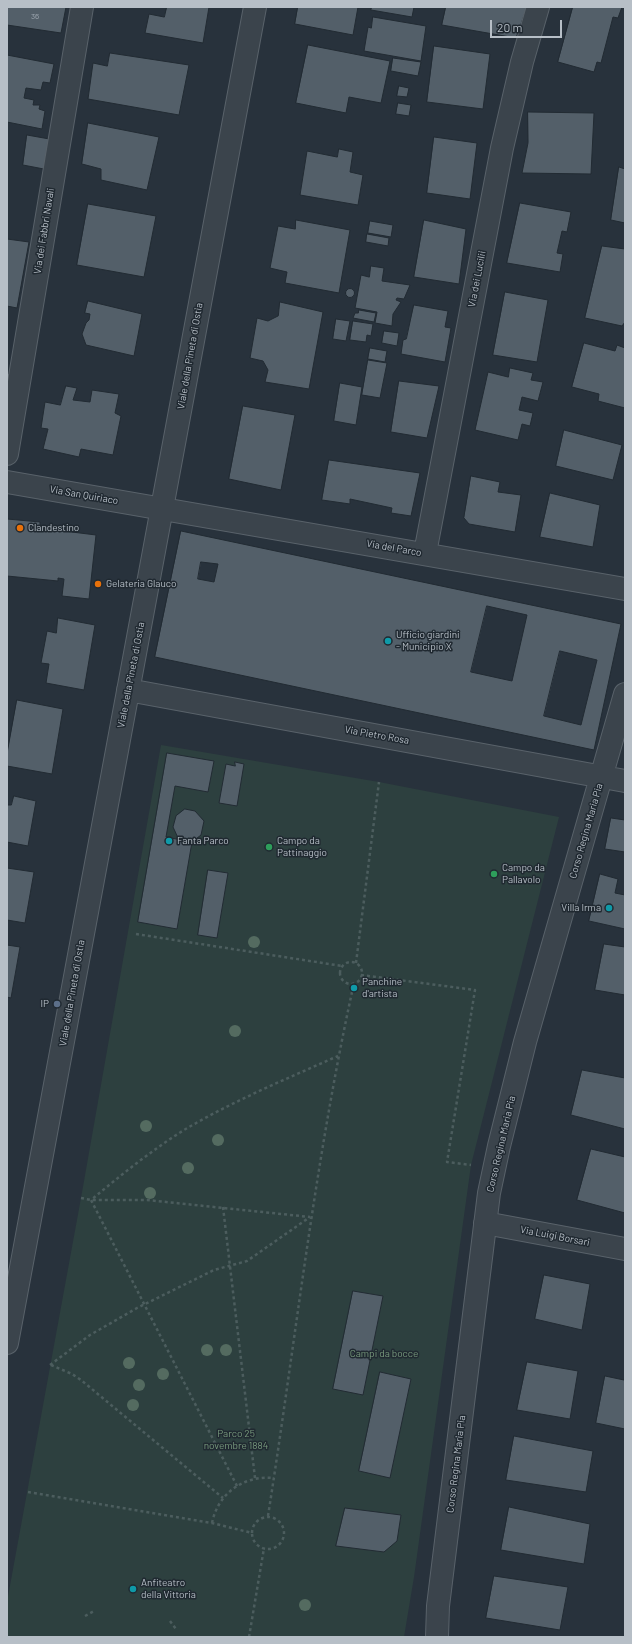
<!DOCTYPE html>
<style>
body{margin:0}
#map{position:relative;width:632px;height:1644px;overflow:hidden;background:#28323c;font-family:Barlow,sans-serif}
canvas{display:block}
.frame{position:absolute;inset:0;border:8px solid #b7bfc7;pointer-events:none}
.scale{position:absolute;left:490px;top:20px;width:72px;height:18px;box-sizing:border-box;border:2px solid #b7bfc7;border-top:0;padding-left:5px;font-size:12px;line-height:14px;white-space:nowrap;color:#b7bfc7;-webkit-text-stroke:3px #202931;paint-order:stroke}
</style>
<div id="map">
<canvas width="632" height="1644"></canvas>
<div class="frame"></div>
<div class="scale">20 m</div>
</div>
<script>
const c = document.querySelector('canvas').getContext('2d');
c.lineJoin = 'round';
function paint(path, color) { c.fillStyle = color; c.fill(path, 'evenodd'); }
function stroke(path, color, width, dash) { c.strokeStyle = color; c.lineWidth = width; c.lineCap = dash ? 'butt' : 'round'; c.setLineDash(dash || []); c.stroke(path); }
function label(font, color, halo, rows, align = 'center') {
  c.font = font + ' Barlow,sans-serif'; c.lineWidth = 3; c.setLineDash([]); c.textBaseline = 'middle'; c.strokeStyle = halo; c.fillStyle = color; for (const [text, x, y, turn = 0] of rows) {
    c.save(); c.translate(x, y); c.rotate((+turn || 0) * Math.PI / 180); c.textAlign = isNaN(turn) ? turn : align; if (halo) c.strokeText(text, 0, 0); c.fillText(text, 0, 0); c.restore();
  }
}
paint(new Path2D(`
 M161 745 379 782 559 817 471 1165 414 1577 404 1637H7V1602L81 1198Z`), '#2d403f');
const building = new Path2D(`
 M7 7H66L61 33 7 25Z
 M167 7H209L203 43 145 33 149 14 164 17Z
 M298 7H358L353 35 295 24Z
 M372 7H414L412 17 371 10Z
 M446 7H527L516 38 442 25Z
 M573 7H622L618 18 613 17 601 63 597 62 594 72 558 62Z
 M373 17 426 26 421 61 364 51 368 27 371 28Z
 M308 45 390 61 381 103 349 97 346 113 296 103Z
 M434 46 490 54 483 109 427 102Z
 M110 53 189 65 179 115 88 99 93 63 107 66Z
 M7 55 54 64 50 83 43 82 41 90 26 88 24 98 34 100 33 105H40L39 109 45 111 42 129 7 122Z
 M393 58 421 62 418 76 391 71Z
 M399 86 409 88 407 97 397 96Z
 M398 103 411 105 409 116 396 114Z
 M528 112 594 113 591 174 522 173 528 143Z
 M88 123 159 137 147 190 101 180V169L82 164Z
 M27 135 55 140 49 170 23 165Z
 M434 137 477 143 470 199 427 193Z
 M339 149 353 152 350 172 363 175 358 205 300 195 307 151 337 157Z
 M619 167 625 169V223L611 220Z
 M520 203 571 212 567 232 562 231 557 253 563 254 560 272 507 263Z
 M88 204 156 216 144 277 77 265Z
 M296 220 350 230 339 293 285 283 287 272 270 268 278 226 295 229Z
 M424 220 466 229 459 284 414 277Z
 M370 221 393 225 391 237 368 233Z
 M367 234 389 238 388 246 366 242Z
 M7 239 29 242 17 308 7 306Z
 M602 246 625 249V322L622 326 585 318Z
 M371 266 384 268 382 281 410 285 404 299 397 298 396 300 401 302 393 314 392 326 375 323 377 312 355 308 361 275 369 277Z
 M345.5 293a4.5 4.5 0 1 1 9 0a4.5 4.5 0 1 1-9 0Z
 M505 292 548 300 537 362 493 355Z
 M88 301 142 314 134 356 86 345 82 334 86 323 89 320 90 314 85 313Z
 M280 302 323 312 309 389 265 382 268 370 263 361 250 358 257 318 268 321 278 316Z
 M414 305 448 311 445 327 451 328 445 362 401 354 403 340 406 339Z
 M359 310 376 313 374 322 353 318 355 313H358Z
 M336 319 350 321 346 341 333 339Z
 M353 321 373 324 371 336 367 335 366 342 350 340Z
 M384 331 399 333 397 346 382 343Z
 M584 343 615 351 617 345 625 348V408L598 401 599 394 572 387Z
 M370 348 387 351 385 362 368 359Z
 M368 360 387 363 380 398 362 395Z
 M510 368 533 373 531 380 543 382 538 401 522 397 519 410 533 413 530 426 522 424 518 440 475 430 488 372 508 377Z
 M7 373 11 374 7 392Z
 M399 381 439 386 427 438 391 432Z
 M340 383 362 387 356 425 334 421Z
 M66 386 77 388 73 400 90 402 92 390 119 394 115 413 121 416 113 455 81 449 79 457 43 449 48 429 41 428 45 402 60 405Z
 M243 406 295 415 281 490 229 479Z
 M564 430 622 445 613 480 556 466Z
 M329 460 420 473 411 516 391 513 392 508 350 499V504L322 500Z
 M471 476 500 482 498 492 521 495 515 532 469 524 464 518Z
 M550 493 600 505 593 547 540 537Z
 M7 519 40 522V528L96 535 89 599 62 596 64 579 58 578V581L7 576Z
 M181 531 621 624 594 750 155 657Z
 M201 562 218 564 214 582 198 579Z
 M487 606 527 615 512 681 471 672Z
 M58 618 95 625 84 690 46 683 49 664 41 663 47 631 56 633Z
 M560 651 597 660 581 725 544 716Z
 M17 700 63 709 52 774 7 766V754Z
 M167 753 214 761 208 792 175 786 166 837 192 842 177 929 138 922Z
 M235 762 244 764 237 806 219 803 226 764 235 766Z
 M14 796 36 801 28 846 7 842V805H11Z
 M185 809 195 811 204 821 201 835 192 842 179 840 173 827 176 816Z
 M611 818 625 820V852L605 849Z
 M7 868 34 872 25 923 7 920Z
 M208 870 228 873 217 938 198 935Z
 M600 874 618 879 615 893 625 895V929L589 921Z
 M604 944 625 947V995L595 990Z
 M7 945 20 947 11 998 7 997Z
 M582 1070 625 1078V1129L571 1115Z
 M591 1149 625 1157V1213L577 1200Z
 M544 1275 590 1284 582 1330 535 1319Z
 M353 1291 383 1296 363 1395 333 1389Z
 M527 1362 578 1371 570 1419 517 1410Z
 M380 1372 411 1379 390 1478 359 1471Z
 M605 1376 624 1380 625 1376V1429L596 1423Z
 M514 1436 593 1451 586 1492 506 1480Z
 M509 1507 590 1524 584 1564 501 1550Z
 M345 1508 401 1515 397 1541 384 1552 336 1546Z
 M494 1576 568 1587 560 1630 486 1618Z`);
paint(building, '#535f69');
stroke(building, '#222b33', 1);
const minor = new Path2D(`
 M7 454 82 7
 M7 482 625 589
 M425 553 502 148 522 62 538 7
 M128 690 625 781
 M485 1223 625 1249
 M7 1343 255 7
 M437 1637 438 1606 489 1193 499 1146 525 1042 625 694`);
stroke(minor, '#59626a', 24);
stroke(new Path2D(`
 M136 934 342 966
 M340 973a11 11 0 1 1 22 0a11 11 0 1 1-22 0Z
 M356 963 379 782
 M361 975 475 990 447 1162 471 1165
 M81 1198 91 1200H147L310 1217
 M223 1207 255 1478
 M50 1365 90 1335 137 1308 214 1270 247 1261 310 1217
 M51 1365 72 1374 81 1380 223 1498
 M237 1486 91 1200C121 1175 152 1150 184 1130 233 1101 286 1079 338 1056
 M28 1492 212 1523 252 1533
 M268 1516C296 1338 315 1159 354 983
 M252 1533a16 16 0 1 1 32 0a16 16 0 1 1-32 0Z
 M212 1523C218 1493 244 1475 274 1478
 M85 1616 94 1611
 M170 1621 176 1629
 M249 1637 264 1548`), '#4c5d5e', 2.5, [3, 3]);
stroke(minor, '#3b444c', 22);
c.fillStyle = '#546b60';
for (const [x, y] of [
 [254,942],
 [235,1031],
 [146,1126],
 [218,1140],
 [188,1168],
 [150,1193],
 [207,1350],
 [226,1350],
 [129,1363],
 [163,1374],
 [139,1385],
 [133,1405],
 [305,1605]
]) { c.beginPath(); c.arc(x, y, 6, 0, 2 * Math.PI); c.fill(); }
for (const [x, y, r, color] of [
 [20,528,4,"#e8710a"],
 [98,584,4,"#e8710a"],
 [388,641,4,"#0f9aa8"],
 [169,841,4,"#0f9aa8"],
 [269,847,4,"#2e9e5b"],
 [494,874,4,"#2e9e5b"],
 [609,908,4,"#0f9aa8"],
 [354,988,4,"#0f9aa8"],
 [57,1004,4,"#5c6f8a"],
 [133,1589,4,"#0f9aa8"]
]) { const dot = new Path2D(); dot.arc(x, y, r, 0, 2 * Math.PI); c.fillStyle = color; c.fill(dot); stroke(dot, '#202931', 1.5); }
label('8px', '#9ea7b0', null, [
 ["36",35,16]
]);
label('10px', '#b7bfc7', '#202931', [
 ["Via dei Fabbri Navali",44,231,-81],
 ["Via dei Lucilii",477,279,-79],
 ["Viale della Pineta di Ostia",190,356,-80],
 ["Via San Quiriaco",84,495,10],
 ["Via del Parco",394,548,10],
 ["Viale della Pineta di Ostia",131,675,-79],
 ["Via Pietro Rosa",377,735,10],
 ["Corso Regina Maria Pia",586,831,-74],
 ["Viale della Pineta di Ostia",72,993,-80],
 ["Corso Regina Maria Pia",501,1144,-77],
 ["Via Luigi Borsari",555,1236,11],
 ["Corso Regina Maria Pia",456,1464,-83]
]);
label('10px', '#b7bfc7', '#202931', [
 ["Clandestino",28,528],
 ["Gelateria Glauco",106,584],
 ["Ufficio giardini",396,635],
 ["- Municipio X",396,647],
 ["Fanta Parco",177,841],
 ["Campo da",277,841],
 ["Pattinaggio",277,853],
 ["Campo da",502,868],
 ["Pallavolo",502,880],
 ["Villa Irma",601,908,"right"],
 ["Panchine",362,982],
 ["d'artista",362,994],
 ["IP",49,1004,"right"],
 ["Anfiteatro",141,1583],
 ["della Vittoria",141,1595]
], 'left');
label('10px', '#789a7d', '#202931', [
 ["Campi da bocce",384,1354],
 ["Parco 25",236,1434],
 ["novembre 1884",236,1446]
]);
</script>
